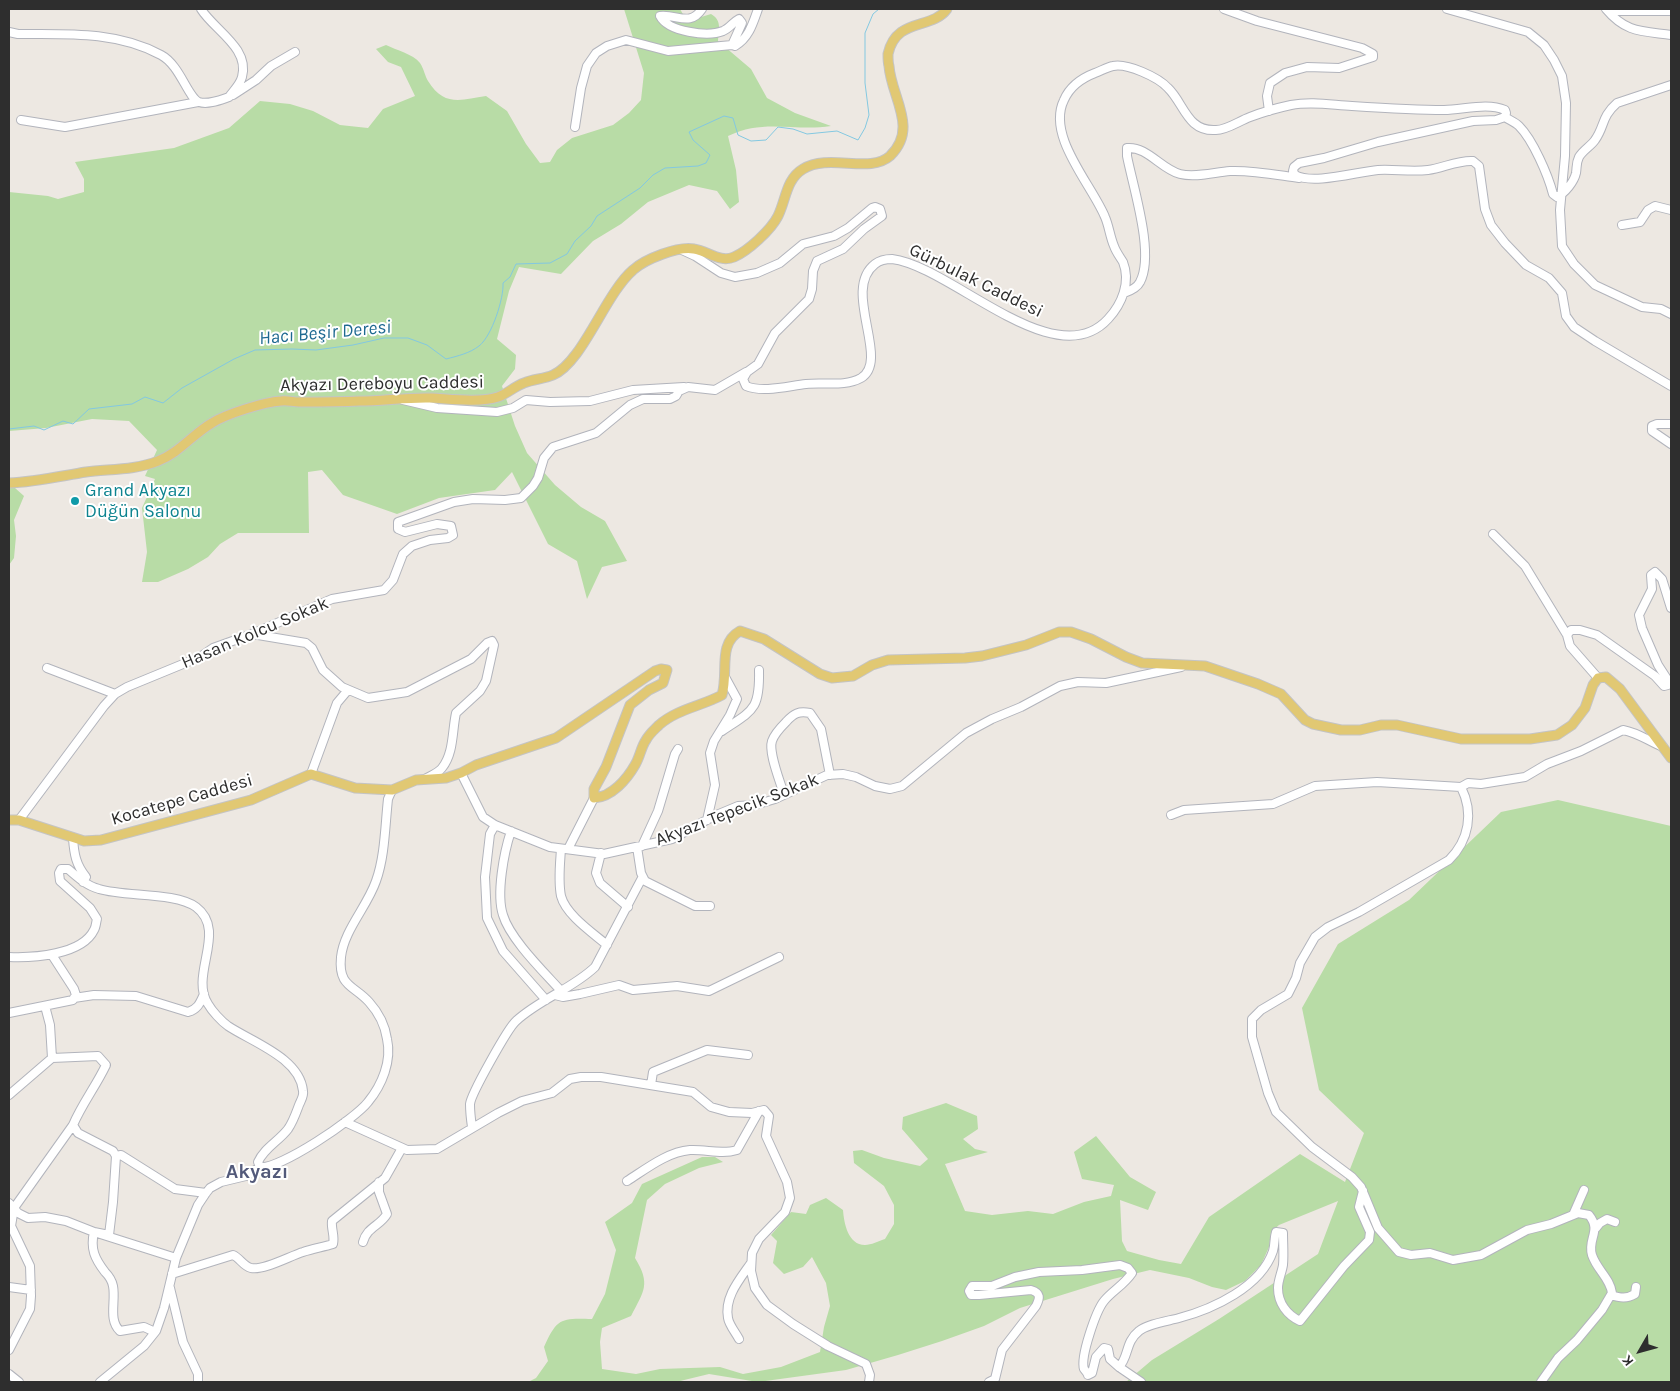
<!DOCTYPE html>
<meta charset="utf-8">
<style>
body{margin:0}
#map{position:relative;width:1680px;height:1391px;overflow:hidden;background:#ede8e2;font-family:Karla,sans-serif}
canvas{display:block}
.frame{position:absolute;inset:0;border:10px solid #2e2e2e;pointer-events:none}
.north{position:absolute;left:1615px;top:1326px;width:50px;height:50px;-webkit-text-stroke:4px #fff;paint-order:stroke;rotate:232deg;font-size:14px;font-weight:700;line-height:20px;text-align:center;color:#2e2e2e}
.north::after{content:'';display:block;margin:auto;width:18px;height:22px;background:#2e2e2e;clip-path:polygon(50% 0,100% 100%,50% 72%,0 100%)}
</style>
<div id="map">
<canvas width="1680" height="1391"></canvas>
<div class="frame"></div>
<div class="north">K</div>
</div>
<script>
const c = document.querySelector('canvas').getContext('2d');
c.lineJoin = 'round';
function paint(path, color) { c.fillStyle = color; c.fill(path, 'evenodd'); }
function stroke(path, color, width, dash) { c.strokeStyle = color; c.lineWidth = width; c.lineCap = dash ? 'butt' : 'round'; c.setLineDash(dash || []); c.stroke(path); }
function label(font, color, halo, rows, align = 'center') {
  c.font = font + ' Karla,sans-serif'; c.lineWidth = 4; c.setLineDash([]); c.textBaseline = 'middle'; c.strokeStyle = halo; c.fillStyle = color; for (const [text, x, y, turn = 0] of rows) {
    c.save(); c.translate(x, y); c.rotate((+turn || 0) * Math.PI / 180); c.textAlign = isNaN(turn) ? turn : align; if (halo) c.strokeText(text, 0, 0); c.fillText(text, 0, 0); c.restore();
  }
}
paint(new Path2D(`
 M624 9H680L684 16 698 18 711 14C722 20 719 30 718 41L751 69 767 98 795 113 831 126C794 132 765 118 728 136L736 170 739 202 730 209 717 191 689 185 648 202 621 224 593 241 561 274 519 267 509 291 497 339 516 355 515 369 502 386 515 426 527 453 555 485 581 507 605 521 627 561 602 567 587 599 577 561 548 544 512 472 495 490 439 498 397 514 343 495 322 470 308 472 309 533H238L220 544 208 557 188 569 158 582H142L147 552 142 508 155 479 145 476 157 450 129 421 92 419 46 428 9 431V192L48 196 58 199 84 192V179L75 162 174 148 229 128 260 101 290 104 313 111 340 125 368 128 383 109 415 96 401 67 388 62 376 49 386 45C396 50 413 54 420 63 424 69 425 76 428 81 444 107 461 100 486 96L507 111 526 144 540 163 550 162 557 150 572 138 613 125 629 113 641 100 644 73Z
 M9 488H15L24 496 14 520 16 536 14 558 9 565Z
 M1558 800 1671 826V1382H1126L1152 1360 1219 1319 1318 1254 1338 1201 1279 1225 1271 1232 1269 1247 1261 1265 1245 1281 1226 1290 1212 1287 1189 1278 1150 1270 1113 1279 1020 1308 984 1326 942 1341 898 1355 846 1370 758 1382 709 1374 676 1382 573 1381 528 1382 536 1378 548 1361 544 1347C557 1318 561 1318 592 1319L605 1294 616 1250 605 1222 632 1203 642 1184 702 1157H715L723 1162 699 1168 665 1184 647 1200 635 1258C651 1284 644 1291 631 1316L602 1328 600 1342 602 1369 636 1374 660 1369 720 1367 743 1374 781 1367 820 1352 824 1327 830 1306 826 1283 812 1257 803 1267 784 1274 773 1263 777 1241 771 1235 791 1212 806 1214 810 1205 826 1198 843 1210C844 1223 848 1245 865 1245 871 1245 879 1241 885 1239L894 1224V1205L884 1186 854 1163 853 1151 862 1150 884 1158 920 1166 928 1159 902 1129 903 1117 946 1103 977 1116 978 1129 963 1139 975 1149 988 1152 945 1164 965 1211 992 1215 1028 1211 1053 1214 1084 1202 1111 1196 1114 1185 1082 1179 1074 1152 1096 1136 1130 1177 1156 1192 1148 1210 1120 1200 1122 1241 1127 1251 1159 1260 1181 1264 1209 1217 1300 1154 1345 1182 1364 1133 1319 1090 1302 1008 1338 944 1409 900 1501 812Z`), '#b8dca6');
stroke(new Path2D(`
 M9 429 34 426 44 430 63 421 73 424 89 409 132 404 145 397 163 403 182 388 234 359 255 350 292 349 316 350 353 345 384 338H408L427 345 446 359C458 356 470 353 479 346 492 336 504 298 503 283L510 277 516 264 550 263 567 254 575 241 591 226 597 216 640 188 653 175 665 168 698 166 706 163 710 155 693 140 689 132 724 116 733 118 738 135 751 141 766 140 778 127 793 129 807 134 837 131 858 140 865 128 869 115 865 83V33L873 14 879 9`), '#83c8e1', 1);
const minor = new Path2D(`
 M702 9C690 27 677 14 660 16 668 32 708 37 723 31 730 28 733 22 739 19L742 23 732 45
 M1224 9 1257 21 1362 48 1373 54V57L1339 68 1307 67 1285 73 1270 83 1267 96 1269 111
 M1447 9 1528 32 1544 45 1554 60 1562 76 1566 103 1565 156 1560 210 1562 246 1574 264 1595 285 1642 307 1661 309 1671 314
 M1606 9C1626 33 1642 31 1671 35
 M1607 9 1614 11H1671
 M9 32 18 34C66 34 117 31 161 55 180 65 188 98 199 102 208 105 220 100 229 97 233 91 240 85 242 77 250 48 214 30 201 9
 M233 95 256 80 271 66 295 52
 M1505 117C1509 120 1515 122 1519 126 1533 140 1548 175 1553 194L1557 197C1565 193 1574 182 1576 173 1577 167 1576 163 1579 157 1583 150 1591 146 1595 140 1605 126 1601 117 1617 103L1671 85
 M21 120 65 127 198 102
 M575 127 581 88 587 66 596 53 607 46 626 40 668 51 732 45 735 46C749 38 753 23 758 9
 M1622 225 1640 222 1648 210 1655 206 1671 210
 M682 250 695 256 721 273 735 277 757 273 780 263 803 244 834 236 848 228 872 208 875 207 880 209 882 216 864 229 843 249 817 261 813 271 812 289 809 299 775 333 758 364 747 372 743 379 746 386C763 393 788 386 806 384 824 382 845 387 861 378 891 360 841 290 875 264 880 260 885 259 892 259 951 266 1055 377 1108 319 1122 304 1131 282 1123 262 1120 257 1116 252 1114 246 1110 237 1109 226 1105 217 1092 185 1046 136 1064 100 1070 86 1082 78 1095 73 1101 71 1107 67 1113 66 1127 63 1158 77 1168 88 1184 103 1187 132 1216 130 1227 130 1239 121 1250 117 1263 112 1277 108 1291 105 1312 101 1332 105 1352 106 1383 108 1414 110 1444 110 1463 110 1487 102 1505 110L1506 113 1505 117 1496 120 1473 121 1378 142 1324 158 1299 163 1294 167 1293 171 1295 175C1313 185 1356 172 1378 170 1394 169 1411 172 1428 170 1443 168 1458 160 1473 161L1479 166 1485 209 1491 225 1505 243 1526 265 1549 278 1562 293 1566 316 1574 327 1595 341 1671 386
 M1124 293C1130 291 1137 288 1140 282 1155 254 1133 187 1127 156V148C1147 146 1161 169 1180 174 1196 178 1215 172 1230 171 1253 170 1277 175 1299 178
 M403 400 437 408 497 412 513 408 526 400 550 402 590 401 633 390 684 387
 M1671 424H1657L1652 426V431L1671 444
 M1493 534 1525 566 1567 635
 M252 634 306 643 312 648 323 670 342 687 368 698 407 692 471 659 487 643 492 641 494 645 486 681 480 691 456 713C452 731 454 753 442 768 438 773 430 776 425 779
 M47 668 115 694
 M1598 678 1570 646 1567 635 1571 630H1580L1597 635 1655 676 1664 686 1668 685 1669 682 1658 665 1642 628 1639 615 1652 589 1651 575 1655 572 1662 579 1671 608
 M722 731C753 710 760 710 759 670
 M461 773 483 817 495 825 550 847 604 854 672 839 714 816 738 806 755 805 775 799 827 775 843 774 856 777 875 786 890 789 902 786 966 733 992 719 1021 707 1060 686 1078 682 1106 683 1181 667
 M311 774 337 703 348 690
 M1461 787C1474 813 1469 840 1449 860L1359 912 1328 927 1315 937 1300 963 1296 978 1288 994 1261 1010 1252 1019V1037L1268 1093 1276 1112 1312 1147 1352 1177 1361 1187 1378 1228 1399 1252 1411 1255 1430 1253 1453 1260 1481 1255 1527 1230 1551 1224 1578 1213 1589 1215C1602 1231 1587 1239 1592 1255 1597 1270 1610 1278 1612 1293L1602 1310 1577 1340 1558 1358 1541 1382
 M784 795C781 783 768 753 772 741 774 735 781 727 786 722 794 713 799 711 810 713L821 729 830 775
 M1171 815 1184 810 1273 804 1315 786 1377 782 1461 787 1468 783 1481 784 1525 777 1547 764 1581 751 1623 730C1639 733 1648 741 1663 747
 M19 820 104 706 115 694 127 687 200 657 213 648 252 634 332 599 384 590 393 580 403 554 412 546 430 540 448 538 453 535 451 526 437 524 405 532 398 529V522L454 502 473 499 505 500 521 498 533 486 538 478 544 458 553 447 596 433 630 405 643 399H670L676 396 679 391 688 387 715 390 746 372
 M707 820 715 785 710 753 714 741 730 715 737 699 725 677
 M495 825 490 834 485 877 487 918 503 951 546 1000
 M511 831C504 852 496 894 503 915 510 939 544 972 561 991
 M73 838C74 854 76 865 86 877L83 882
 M642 846 658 811 675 754 678 749
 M637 847 641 873 645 881 695 906H710
 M561 849C560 864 558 881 561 896 566 915 593 933 607 945
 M568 849 594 798
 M601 853 596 873 600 883 628 907
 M9 957C33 958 82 955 94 930 96 927 96 922 97 919L90 908 60 881 59 873 61 869H68C77 877 87 886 99 889 125 897 175 892 196 907 228 931 189 975 208 1004 212 1011 221 1021 228 1026 252 1042 300 1058 303 1091 304 1096 301 1100 299 1105 296 1113 293 1122 288 1129 279 1141 264 1148 258 1162L260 1167
 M555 995 563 997 580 994 619 985 633 990 677 986 709 991 779 957
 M74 998 94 995 136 996 188 1012C198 1009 200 1003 204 994
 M45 1006 50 1025 52 1058
 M9 1013 73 1000 76 995 74 989 52 955
 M651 1085 653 1072 707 1050 748 1055
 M9 1095 52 1058 98 1056 106 1065C96 1086 82 1104 73 1125L14 1208 11 1226 30 1266 31 1296 30 1309 9 1350
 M345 1122 407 1150 437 1149 498 1113 522 1101 552 1093 570 1079 581 1077H601L693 1092 711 1107 729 1112 752 1113 764 1110 769 1116 766 1136 787 1182 790 1198 785 1212 759 1239 752 1253 751 1271 755 1288 767 1305 793 1324 828 1346 866 1364 870 1375 869 1382
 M73 1125 78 1133 113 1151 116 1156 121 1155 175 1189 206 1193
 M472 1127C471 1120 470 1112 470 1104 471 1094 508 1028 516 1021 540 999 572 989 595 967L642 878
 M116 1156 113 1202 109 1235 94 1232C90 1249 95 1259 105 1272 109 1276 112 1281 113 1286 116 1301 108 1320 120 1331L144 1327 155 1332
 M260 1167C279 1170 355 1119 368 1102 382 1085 392 1061 387 1039 385 1025 378 1012 369 1002 354 985 338 987 341 957 344 930 367 907 376 881 385 856 385 826 388 799L392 790
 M627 1181C646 1169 667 1152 690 1150 706 1149 721 1155 737 1150L759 1111
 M9 1203 18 1213 28 1218 45 1217 66 1221 94 1232 176 1258
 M1573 1215 1584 1190
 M1596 1228 1600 1223 1607 1219 1615 1222
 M363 1242C367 1227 380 1226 387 1214L379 1192V1182
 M172 1274 233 1255C240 1258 243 1266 251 1268 263 1271 290 1256 303 1252 312 1249 323 1247 333 1244 335 1236 331 1229 332 1221L385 1178 402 1148
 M9 1287 31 1290
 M170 1288 183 1342 198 1374V1382
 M1611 1295C1620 1298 1627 1299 1635 1294L1636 1287
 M739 1339C736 1333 729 1325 728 1318 724 1297 740 1279 751 1263
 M1119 1367 1141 1382
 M9 1374 19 1382
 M100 1382 144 1346 156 1331 164 1308 176 1258 198 1205 206 1193 210 1188 221 1182 246 1176 260 1167
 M989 1382 995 1379 1002 1350 1036 1306C1040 1298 1041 1293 1031 1290L979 1295H971L969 1291 972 1286H992L1015 1277 1039 1272 1082 1270 1120 1265 1128 1268 1132 1273C1124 1285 1112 1291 1104 1301 1096 1311 1080 1357 1084 1369 1085 1370 1088 1374 1088 1375L1092 1373 1096 1357 1104 1348 1108 1349 1110 1359 1119 1367C1129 1357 1125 1342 1139 1331 1147 1324 1168 1321 1179 1318 1213 1309 1261 1287 1273 1251 1275 1244 1274 1238 1276 1232L1283 1233C1283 1244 1284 1254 1283 1265 1282 1272 1278 1280 1278 1288 1278 1303 1287 1315 1300 1321L1344 1266 1369 1240 1370 1232 1359 1207 1363 1191`);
const major = new Path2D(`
 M9 483C35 482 61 476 86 472 110 469 136 470 158 461 179 453 193 434 212 423 226 414 264 402 281 401 287 400 293 402 299 402 319 402 339 402 359 401 383 401 408 397 432 398 450 399 480 403 498 397 507 394 515 386 524 383 533 379 544 379 553 375 583 362 605 294 633 270 645 259 678 246 694 249 708 251 720 263 734 257 748 251 771 230 778 216 786 200 786 179 803 169 829 153 870 174 890 156 919 128 891 97 889 66 888 63 888 56 888 54 896 17 932 30 947 9
 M9 820H19L84 841 101 840 251 800 311 774 355 788 392 790 416 780 446 778 461 773 476 765 556 738 655 671 661 669 667 670 663 683 649 690 630 705 606 767 594 789V798C612 797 627 779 635 765 640 757 641 747 646 740 649 734 655 729 659 725 677 709 702 706 722 695 729 672 717 644 740 631L764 639 820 674 832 678 853 676 872 665 888 660 965 658 982 656 1026 645 1059 632H1071L1091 639 1126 657 1142 663 1205 666 1258 684 1281 694 1305 720 1313 724 1341 730H1360L1381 725H1397L1461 739H1530L1557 735 1572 725 1585 708 1593 685 1598 678 1606 677 1620 689 1671 758`);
stroke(minor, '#b2b4bc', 10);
stroke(major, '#c4c4c4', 11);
stroke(minor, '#fff', 8);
stroke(major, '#e1c873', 9);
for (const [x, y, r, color] of [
 [75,501,5,"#0f9aa8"]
]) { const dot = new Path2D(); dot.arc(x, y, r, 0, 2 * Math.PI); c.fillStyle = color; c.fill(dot); stroke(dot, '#fff', 2); }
label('18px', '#2e2e2e', '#fff', [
 ["Gürbulak Caddesi",976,281,26],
 ["Akyazı Dereboyu Caddesi",382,384,-1],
 ["Hasan Kolcu Sokak",255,633,-23],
 ["Kocatepe Caddesi",182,800,-16],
 ["Akyazı Tepecik Sokak",737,810,-21]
]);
label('18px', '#0d838f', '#fff', [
 ["Grand Akyazı",85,491],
 ["Düğün Salonu",85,512]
], 'left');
label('italic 19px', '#1e6991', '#fff', [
 ["Hacı Beşir Deresi",325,333,-5]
]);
label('bold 20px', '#535a7a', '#fff', [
 ["Akyazı",257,1172]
]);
</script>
